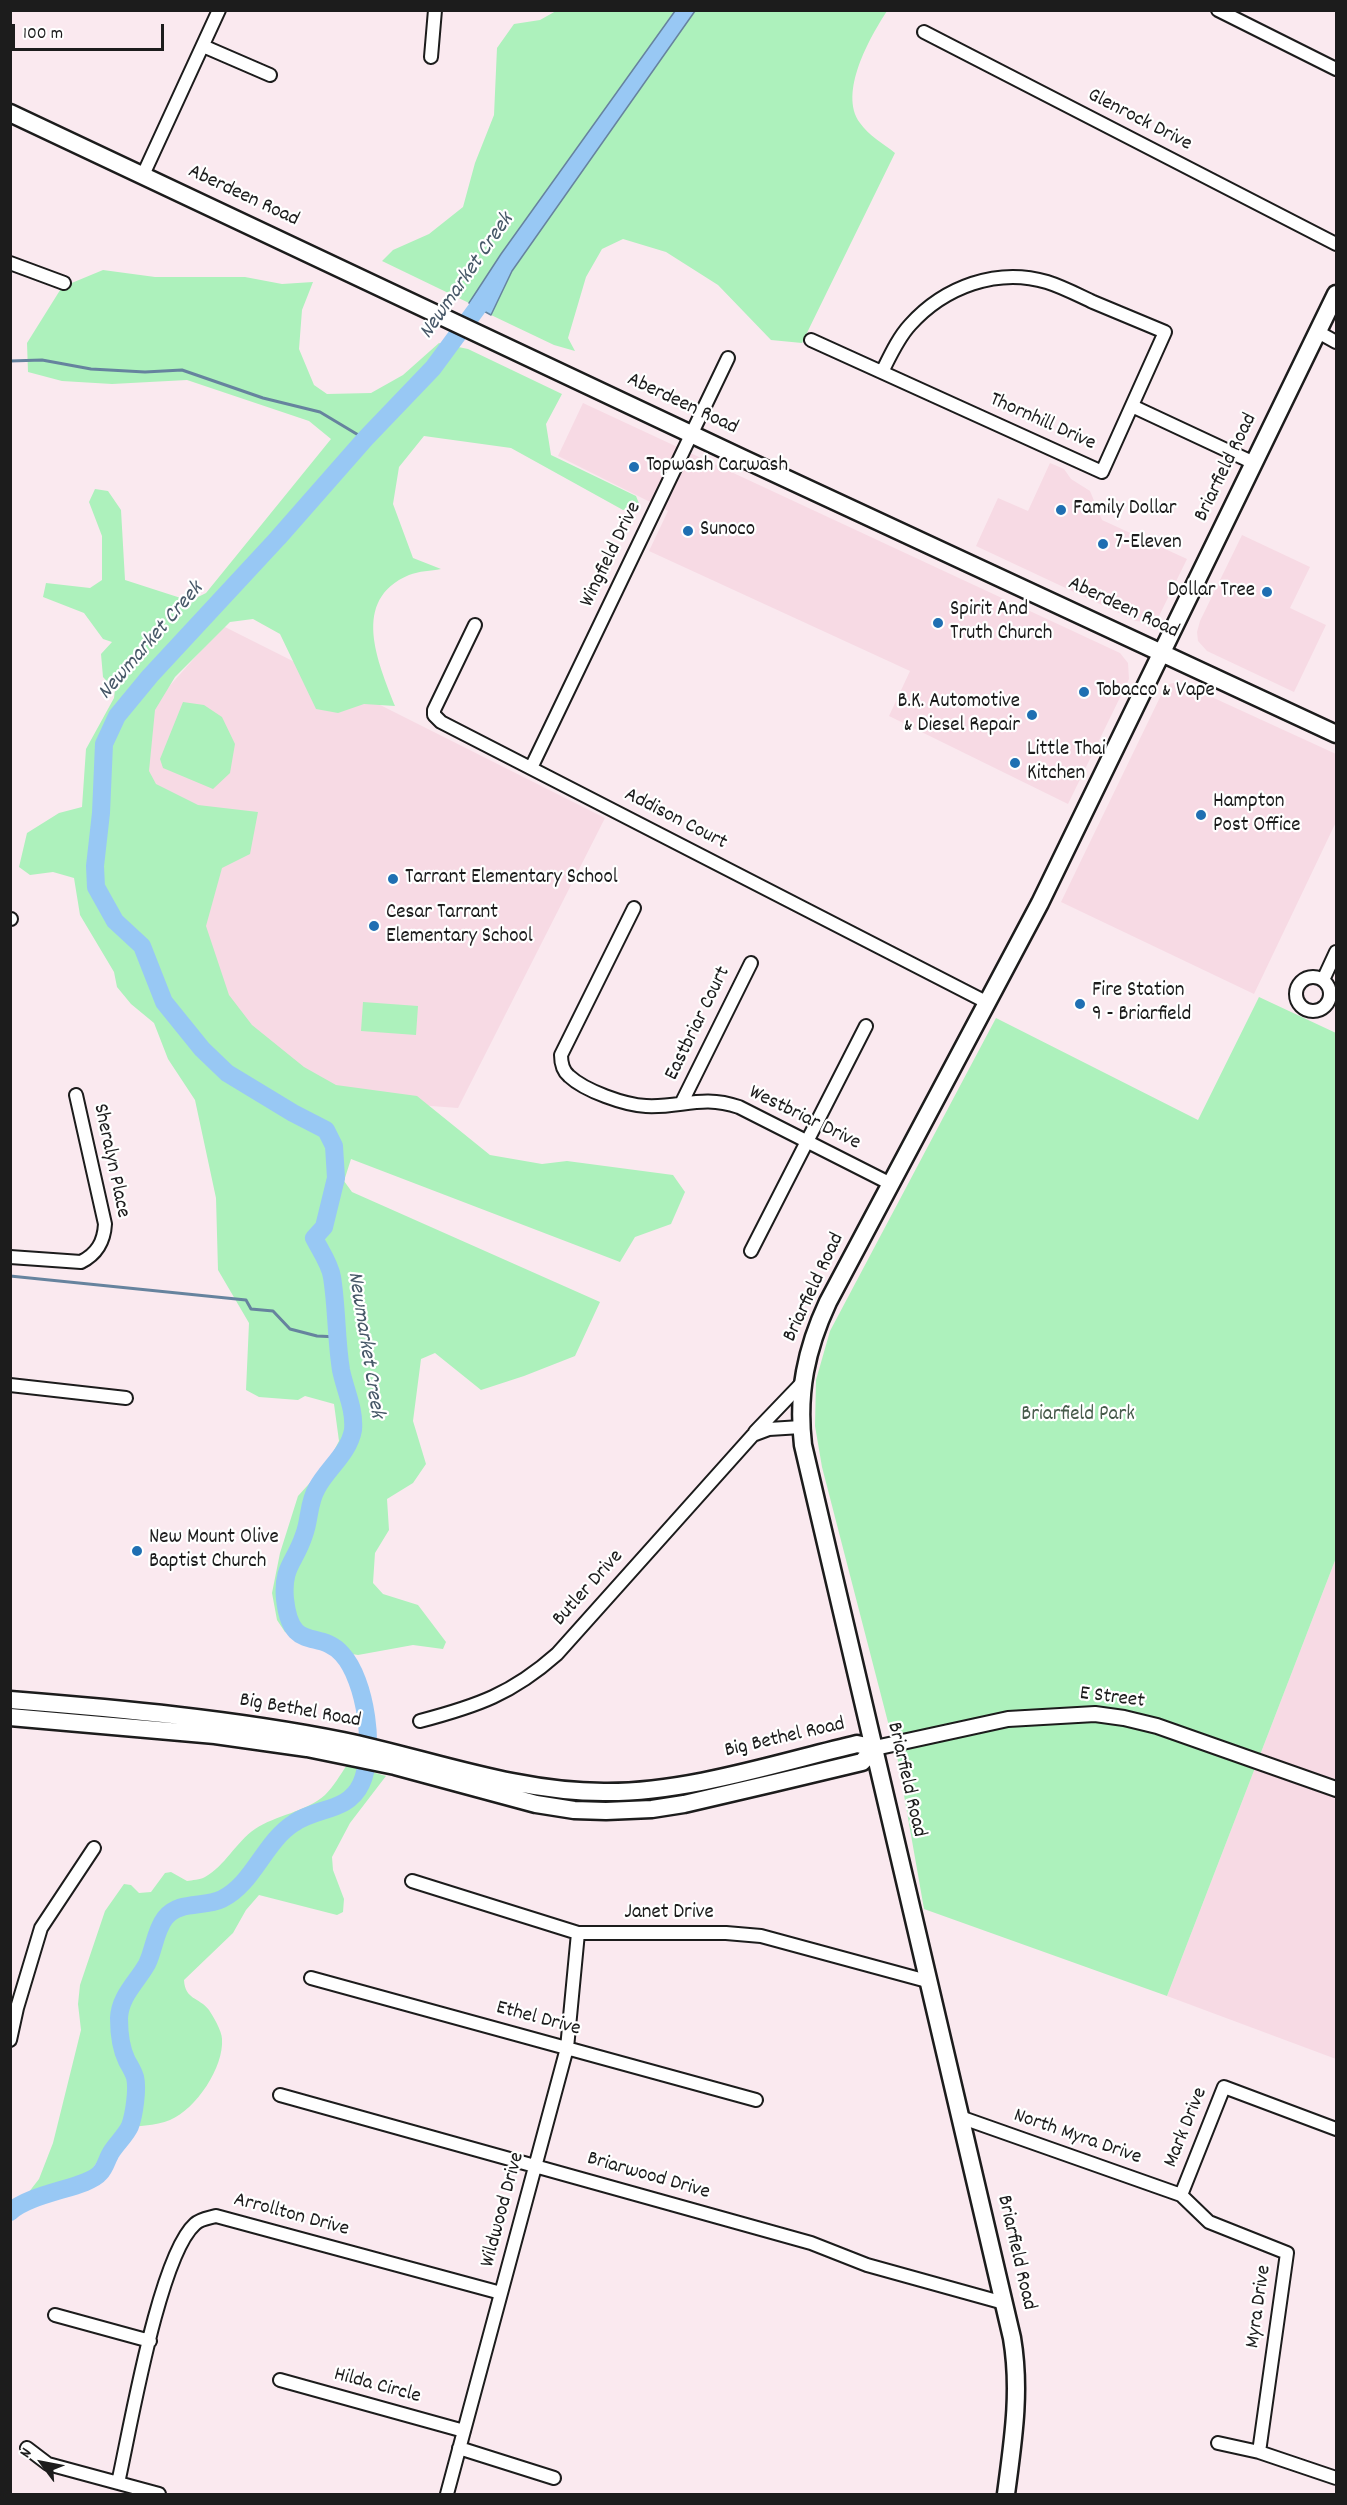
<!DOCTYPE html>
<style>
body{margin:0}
#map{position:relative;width:1347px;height:2505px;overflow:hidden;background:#fae9ef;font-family:Dekko,sans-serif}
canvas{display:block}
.frame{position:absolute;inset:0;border:12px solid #1c1c1c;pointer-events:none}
.north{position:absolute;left:12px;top:2433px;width:60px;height:60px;-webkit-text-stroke:4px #fff;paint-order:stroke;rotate:302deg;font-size:16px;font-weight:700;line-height:24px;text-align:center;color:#1c1c1c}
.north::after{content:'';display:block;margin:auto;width:21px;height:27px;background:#1c1c1c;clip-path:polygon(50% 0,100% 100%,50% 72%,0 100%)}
.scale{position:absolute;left:12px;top:24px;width:152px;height:27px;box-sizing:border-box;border:3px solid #1c1c1c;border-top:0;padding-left:8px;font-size:18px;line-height:21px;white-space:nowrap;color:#1c1c1c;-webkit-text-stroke:4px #fff;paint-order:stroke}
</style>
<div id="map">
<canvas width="1347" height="2505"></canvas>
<div class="frame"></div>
<div class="north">N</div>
<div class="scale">100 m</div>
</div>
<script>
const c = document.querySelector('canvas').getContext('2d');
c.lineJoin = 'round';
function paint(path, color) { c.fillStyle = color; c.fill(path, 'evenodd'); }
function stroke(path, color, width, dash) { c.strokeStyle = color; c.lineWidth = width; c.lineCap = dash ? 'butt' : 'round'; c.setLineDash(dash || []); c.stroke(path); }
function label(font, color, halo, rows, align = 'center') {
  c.font = font + ' Dekko,sans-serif'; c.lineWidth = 4.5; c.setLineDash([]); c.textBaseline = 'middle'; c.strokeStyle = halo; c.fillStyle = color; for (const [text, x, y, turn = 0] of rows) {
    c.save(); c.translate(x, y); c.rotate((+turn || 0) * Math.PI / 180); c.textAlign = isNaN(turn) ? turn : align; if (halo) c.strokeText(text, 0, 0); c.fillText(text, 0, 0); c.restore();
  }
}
paint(new Path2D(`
 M583 403 1120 653 1128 663 1129 679 1068 804 889 716 910 671 649 551 668 511 558 456Z
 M1050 463 1064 469 1071 479 1090 491 1102 520 1187 559 1159 616 1145 622 1136 621 976 546 998 498 1028 511Z
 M1242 535 1310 567 1290 608 1326 625 1294 692 1207 651 1198 641 1197 632 1200 621Z
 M223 626 605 818 458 1108 350 1100 240 1033 124 737Z
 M1179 682 1336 754V822L1254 994 1061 902 1163 691 1169 684Z
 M1336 1558V2059L1167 1996Z`), '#f7dae4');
paint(new Path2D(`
 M556 11H675L501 254 469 303 382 261 393 250 429 234 463 207 475 163 494 115 497 48 514 24 540 20Z
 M695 11H887C870 37 838 93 860 123 868 135 884 144 895 153L802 343 771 340 718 285 666 252 623 239 602 249 586 277 568 338 575 351 554 345 491 315 512 271Z
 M103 270 155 277H245L282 284 313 282 302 310 299 349 314 385 327 394 371 393 403 375 439 343 468 349 562 394 546 424 551 455 636 496 640 506 623 510 511 448 424 436 399 467 393 504 413 558 441 569C431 571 419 571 409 575 350 600 378 662 395 706L364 704 338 713 316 709 280 634 253 619 230 622 175 677 155 710 149 771 156 784 198 805 258 812 250 854 222 868 206 926 229 995 252 1025 304 1067 336 1085 417 1096 490 1155 542 1164 567 1161 673 1175 685 1192 671 1224 635 1237 620 1262 351 1159 344 1181 352 1192 600 1302 575 1356 524 1376 481 1390 435 1353 421 1359 413 1421 426 1464 413 1483 387 1499 389 1530 375 1553 373 1583 383 1594 418 1605 446 1642 443 1649 413 1645 358 1655 321 1649 285 1632 277 1620 272 1593 280 1553 298 1496 327 1464 339 1441 334 1404 305 1396 298 1400 259 1397 246 1390 249 1323 218 1270 216 1198 195 1100 168 1059 154 1023 131 1004 117 987 114 972 80 915 74 878 53 872 30 875 19 867 27 833 59 813 82 807 86 749 114 698 115 690 103 677 101 654 112 642 103 639 84 613 43 597 46 583 90 588 102 580V536L89 502 95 489 108 491 121 510 125 580 190 601 206 593 331 439 309 421 187 380 112 384 62 381 28 372 27 343 62 287Z
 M183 702 204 705 222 717 235 744 230 773 213 789 163 768 160 759Z
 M1259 997 1336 1033V1558L1167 1996 924 1909 898 1761 822 1467 815 1426 816 1380 830 1331 996 1018 1198 1120Z
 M363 1002 418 1006 416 1035 361 1031Z
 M347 1765 386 1776 350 1823 332 1857 333 1870 344 1899 343 1912 337 1915 259 1895 246 1910 233 1933 184 1980C185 2000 199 1997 209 2010 213 2016 222 2031 222 2039 224 2067 196 2109 170 2120 156 2126 135 2126 120 2128L89 2174 25 2197 39 2179 53 2143 81 2030 78 2004 80 1985 105 1911 124 1884 131 1885 139 1893 151 1892 165 1873 171 1872 187 1881C192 1880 200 1880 205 1877 225 1866 236 1842 255 1829 276 1815 306 1812 325 1795 334 1786 340 1775 347 1765Z`), '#adf1bc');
const water = new Path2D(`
 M675 11H695L512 271 491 315 469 303 501 254Z`);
paint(water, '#98c8f4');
stroke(water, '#66839e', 1.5);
stroke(new Path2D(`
 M10 361 42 360 91 369 145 372 182 370 263 398 320 412 365 439
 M10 1276 246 1300 251 1309 273 1311 290 1329 317 1336 338 1337
 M10 2207H17`), '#66839e', 3);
stroke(new Path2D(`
 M10 2212C32 2192 88 2188 100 2173 106 2167 107 2158 112 2151 117 2143 126 2135 130 2126 134 2115 138 2089 135 2077 133 2071 130 2066 127 2061 121 2049 119 2031 119 2018 120 1996 137 1982 147 1964 154 1950 155 1931 165 1918 179 1900 204 1908 222 1899 254 1883 264 1842 294 1823 317 1807 348 1812 361 1784 376 1752 366 1680 342 1654 319 1628 291 1655 285 1599 282 1566 295 1563 304 1535 310 1520 308 1503 317 1488 327 1469 349 1453 353 1430 355 1409 345 1390 341 1370 336 1339 337 1308 332 1277 330 1264 320 1250 314 1238L324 1227 336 1178 334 1146 326 1130 293 1113 227 1073 202 1049 164 1002 142 946 115 921 96 887 95 866 101 813 104 744 117 716 150 676 278 538 365 439 433 368 492 288`), '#98c8f4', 18);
const minor = new Path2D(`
 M1218 10 1336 69
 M924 32 1336 244
 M203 46 270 75
 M431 57 435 10
 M143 175 219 10
 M10 263 64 283
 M1318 332 1336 342
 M811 340 1102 472 1165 332C1141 322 1117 312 1093 302 1078 295 1063 287 1047 282 997 267 944 287 910 325 898 338 890 356 882 372
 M1132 406 1254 463
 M475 625 434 710V715L441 722 988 1003
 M531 768 728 358
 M634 908 561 1055C561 1063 563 1071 569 1076 585 1091 625 1105 646 1106 681 1108 702 1094 739 1107L891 1184
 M10 919H11
 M1296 994a17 17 0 1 1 34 0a17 17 0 1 1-34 0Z
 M1323 980 1336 952
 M682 1102 751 963
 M751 1251 866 1026
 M10 1257 81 1262C97 1254 104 1242 105 1224L76 1095
 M10 1385 126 1398
 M755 1432 802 1383
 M420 1721C477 1706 512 1694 557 1654L753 1435 769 1429 801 1427
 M412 1881 578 1933H726L761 1936 927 1981
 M311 1978 756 2100
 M10 2040 17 2008 41 1928 94 1848
 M280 2095 811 2243 867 2265 1004 2303
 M960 2117 1181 2195 1209 2222 1287 2253 1259 2452
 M1181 2195 1224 2087 1336 2129
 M55 2315 150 2341
 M280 2380 464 2431
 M1218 2443 1259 2452 1336 2478
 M27 2448 48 2464 159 2494
 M459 2448 554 2478
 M118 2483C130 2430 159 2256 195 2224 200 2219 209 2218 216 2216L501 2293
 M447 2494 567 2048 578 1933`);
const tertiary = new Path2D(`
 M875 1748 1008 1719 1095 1714 1124 1718 1157 1726 1336 1789`);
const secondary = new Path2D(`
 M10 113 744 459 1336 734
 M10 1700C122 1709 233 1719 343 1741 429 1759 515 1792 604 1792 686 1793 777 1763 857 1744L875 1748
 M10 1717 215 1735 307 1748 395 1766 536 1804 574 1810 606 1811 652 1809 684 1804 774 1783 862 1762 875 1748
 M1006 2494C1013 2441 1021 2391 1012 2338L803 1445C797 1393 806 1349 828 1302L1040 903 1336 294`);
stroke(minor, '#1c1c1c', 16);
stroke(tertiary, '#1c1c1c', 18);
stroke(secondary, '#1c1c1c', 21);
stroke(minor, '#fff', 12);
stroke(tertiary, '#fff', 14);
stroke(secondary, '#fff', 16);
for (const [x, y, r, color] of [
 [634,467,6,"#1f6fb2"],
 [1061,510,6,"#1f6fb2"],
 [688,531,6,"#1f6fb2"],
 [1103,544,6,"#1f6fb2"],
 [1267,592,6,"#1f6fb2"],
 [938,623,6,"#1f6fb2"],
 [1084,692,6,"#1f6fb2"],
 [1032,715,6,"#1f6fb2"],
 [1015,763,6,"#1f6fb2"],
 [1201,815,6,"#1f6fb2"],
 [393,879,6,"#1f6fb2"],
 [374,926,6,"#1f6fb2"],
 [1080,1004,6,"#1f6fb2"],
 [137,1551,6,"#1f6fb2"]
]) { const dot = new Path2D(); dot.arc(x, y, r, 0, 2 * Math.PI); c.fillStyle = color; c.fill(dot); stroke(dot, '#fff', 2); }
label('21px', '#1c1c1c', '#fff', [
 ["Glenrock Drive",1139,121,27],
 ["Aberdeen Road",243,197,25],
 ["Aberdeen Road",682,405,25],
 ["Thornhill Drive",1042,423,24],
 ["Briarfield Road",1227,468,-64],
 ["Wingfield Drive",612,555,-64],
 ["Aberdeen Road",1123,609,25],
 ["Addison Court",675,820,27],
 ["Eastbriar Court",699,1024,-64],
 ["Westbriar Drive",804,1119,26],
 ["Sheralyn Place",110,1161,78],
 ["Briarfield Road",815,1288,-65],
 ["Butler Drive",589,1589,-48],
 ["E Street",1112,1699,7],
 ["Big Bethel Road",300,1712,10],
 ["Big Bethel Road",785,1739,-13],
 ["Briarfield Road",905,1780,77],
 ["Janet Drive",669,1914],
 ["Ethel Drive",538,2020,15],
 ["Mark Drive",1187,2128,-68],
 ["North Myra Drive",1077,2138,19],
 ["Briarwood Drive",648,2177,16],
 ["Wildwood Drive",504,2210,-75],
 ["Arrollton Drive",291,2216,15],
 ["Briarfield Road",1015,2253,77],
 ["Myra Drive",1260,2307,-82],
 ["Hilda Circle",377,2387,15]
]);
label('21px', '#1c1c1c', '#fff', [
 ["Topwash Carwash",646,467],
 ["Family Dollar",1073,510],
 ["Sunoco",700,531],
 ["7-Eleven",1115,544],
 ["Dollar Tree",1255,592,"right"],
 ["Spirit And",950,611],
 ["Truth Church",950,635],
 ["Tobacco & Vape",1096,692],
 ["B.K. Automotive",1020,703,"right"],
 ["& Diesel Repair",1020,727,"right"],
 ["Little Thai",1027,751],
 ["Kitchen",1027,775],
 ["Hampton",1213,803],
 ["Post Office",1213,827],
 ["Tarrant Elementary School",405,879],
 ["Cesar Tarrant",386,914],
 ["Elementary School",386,938],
 ["Fire Station",1092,992],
 ["9 - Briarfield",1092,1016],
 ["New Mount Olive",149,1539],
 ["Baptist Church",149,1563]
], 'left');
label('21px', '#485c4c', '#fff', [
 ["Briarfield Park",1078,1416]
]);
label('italic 22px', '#475868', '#fff', [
 ["Newmarket Creek",468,277,-55],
 ["Newmarket Creek",152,642,-49],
 ["Newmarket Creek",364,1345,81]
]);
</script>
